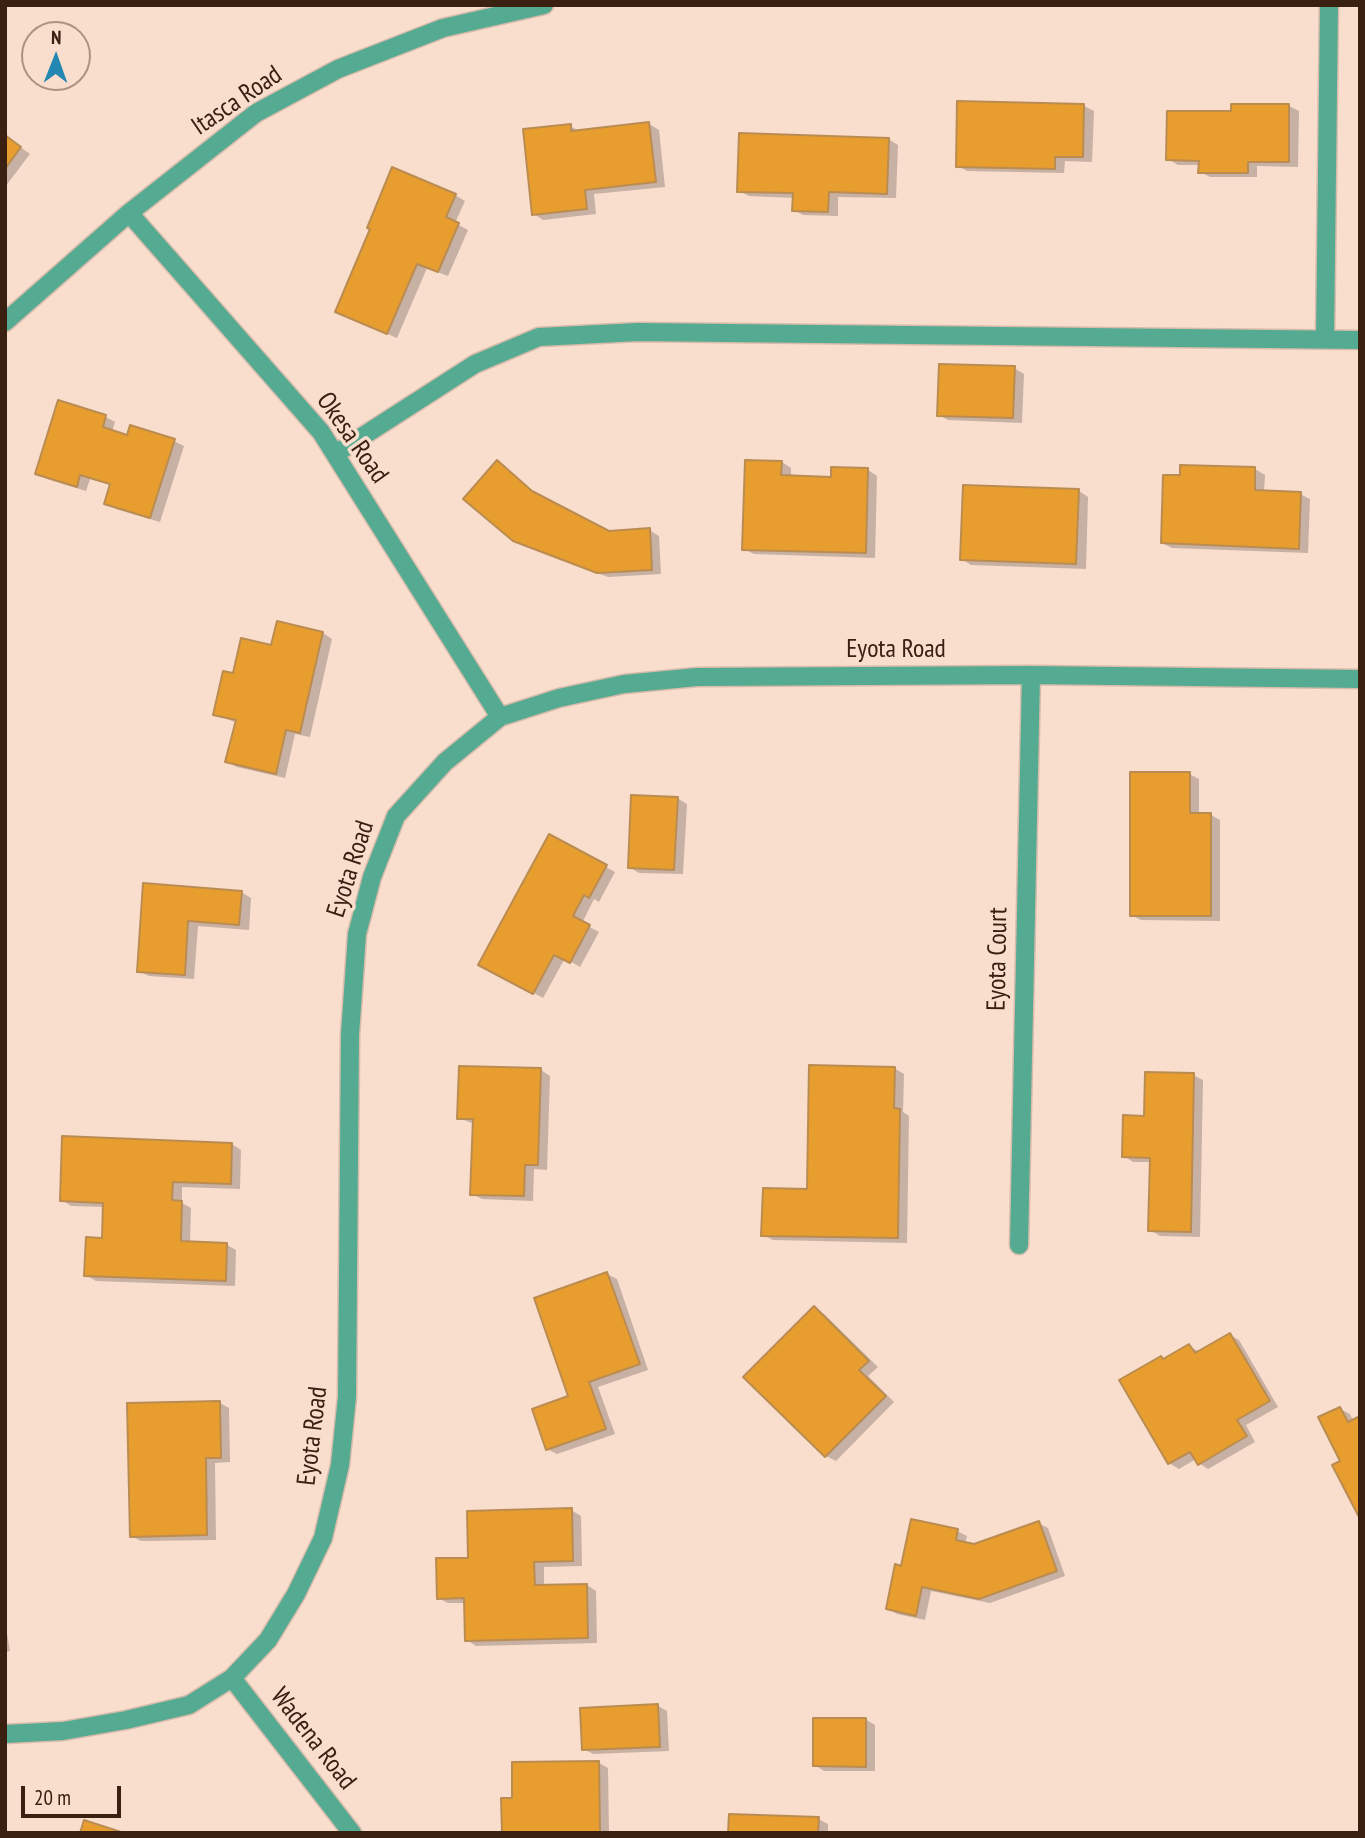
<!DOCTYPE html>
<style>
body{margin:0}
#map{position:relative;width:1365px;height:1838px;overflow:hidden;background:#f9ddcd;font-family:"PT Sans Narrow",sans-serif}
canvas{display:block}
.frame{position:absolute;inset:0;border:7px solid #3a2010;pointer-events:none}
.north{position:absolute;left:21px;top:21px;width:70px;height:70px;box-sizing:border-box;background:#f9ddcd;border:2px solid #ad9181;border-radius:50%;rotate:1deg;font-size:19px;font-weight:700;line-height:28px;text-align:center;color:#3a2010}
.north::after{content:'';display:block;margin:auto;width:24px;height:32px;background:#2487b1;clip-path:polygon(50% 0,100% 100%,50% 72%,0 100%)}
.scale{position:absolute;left:21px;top:1786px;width:100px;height:32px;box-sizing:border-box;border:4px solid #3a2010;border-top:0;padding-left:9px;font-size:21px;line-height:24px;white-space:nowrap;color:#3a2010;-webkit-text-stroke:5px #f9ddcd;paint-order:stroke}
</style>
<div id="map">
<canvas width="1365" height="1838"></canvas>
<div class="frame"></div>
<div class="north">N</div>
<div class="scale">20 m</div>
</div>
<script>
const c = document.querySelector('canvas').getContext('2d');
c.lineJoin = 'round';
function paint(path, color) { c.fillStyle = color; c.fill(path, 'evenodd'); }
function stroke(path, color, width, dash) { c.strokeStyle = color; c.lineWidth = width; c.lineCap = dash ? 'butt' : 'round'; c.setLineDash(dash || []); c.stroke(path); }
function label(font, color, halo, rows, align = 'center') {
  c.font = font + ' "PT Sans Narrow",sans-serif'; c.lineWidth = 7; c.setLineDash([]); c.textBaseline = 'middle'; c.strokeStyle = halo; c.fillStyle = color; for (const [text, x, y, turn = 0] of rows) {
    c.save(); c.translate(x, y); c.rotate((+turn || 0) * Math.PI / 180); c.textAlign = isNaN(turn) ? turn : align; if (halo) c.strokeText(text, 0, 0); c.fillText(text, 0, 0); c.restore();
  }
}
paint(new Path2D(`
 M959 102 1084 106 1094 111 1092 162 1065 161 1064 173 967 171 958 166Z
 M1289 106 1299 111 1298 167 1257 166V177H1210L1200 172V165H1178L1168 159 1233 113Z
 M649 124 659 130 665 187 594 194 596 214 543 220 534 214 570 126 581 132Z
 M5 136 30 154 5 187Z
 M888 139 898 145 896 198 838 197V216L803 215 794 210V198L749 196 739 191Z
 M455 195 465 201 455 223 468 230 448 276 427 268 397 338 347 317Z
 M1014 368 1024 374 1022 423 948 420 939 415Z
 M59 402 106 417 115 422 112 432 128 437 174 441 184 446 160 522 116 509 106 503 112 485 90 479 86 491 47 479 37 474Z
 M497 462 540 497 608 532 649 530 659 536 661 574 608 577 524 546 514 540Z
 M782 462 791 468V477L833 478 868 470 877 476 875 558 754 554 744 549Z
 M1255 469 1265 475 1264 492 1300 494 1310 499 1308 553 1172 548 1162 543Z
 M1079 491 1088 497 1086 569 971 565 962 559Z
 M323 633 332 639 310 737 295 734 285 778 237 767 227 762 237 723 215 714 234 675Z
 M1189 774 1199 779V815H1211L1220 820V921L1141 920 1131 915Z
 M677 798 687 804 683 874 639 873 629 867Z
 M549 836 615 872 599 902 594 899 582 923 599 932 580 967 565 958 543 998 480 964Z
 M145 885 241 892 251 898 249 930 198 926 194 979 149 976 139 971Z
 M894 1068 904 1074 903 1112 909 1116 907 1243 773 1240 763 1235 808 1191Z
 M541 1070 550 1076 547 1170 534 1169 533 1201 482 1199 472 1194 474 1124 459 1118Z
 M1193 1075 1203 1080 1200 1237 1160 1236 1150 1230 1152 1162H1133L1124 1156 1145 1117Z
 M232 1144 241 1150 240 1189 182 1187V1203L191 1208 190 1243 227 1245 236 1250 235 1286 96 1281 86 1275 103 1239 104 1207 71 1206 62 1200Z
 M607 1274 617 1279 648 1370 598 1387 615 1434 557 1454 547 1449 570 1398Z
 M814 1308 824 1314 878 1367 868 1376 894 1402 836 1461 826 1456Z
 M1230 1335 1239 1340 1278 1407 1246 1425 1255 1442 1208 1469 1199 1463 1196 1459 1179 1469 1169 1463 1165 1360 1189 1346 1200 1352Z
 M220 1403 229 1408 230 1462 215 1463 216 1540 141 1541 131 1536Z
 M1340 1409 1350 1414 1353 1421 1343 1462Z
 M571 1510 581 1516 582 1566 544 1567V1587L587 1585 596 1591 597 1643 476 1646 467 1640 466 1603H448L438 1598 470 1559Z
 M1038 1523 1048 1528 1065 1576 990 1603 931 1591 925 1620 897 1614 887 1608 903 1568 957 1531 967 1536 965 1544 974 1546Z
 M5 1622 10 1651 5 1652Z
 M658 1706 667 1711 669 1751 593 1754 584 1749Z
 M865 1719 875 1725V1771H824L815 1765Z
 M599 1763 608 1768 609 1833H504L514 1800Z
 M818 1819 828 1824V1833H730Z`), '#0003');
const building = new Path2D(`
 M957 101 1084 104 1083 157H1055V169L956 167Z
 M1231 104H1289V162H1248V173H1198L1199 161 1166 160 1167 111H1231Z
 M649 122 656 182 585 190 587 209 532 215 523 129 571 124V131Z
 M739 133 889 138 887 194 829 192 828 212 792 211 793 193 737 192Z
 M5 135 21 147 5 169Z
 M392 167 456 194 446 217 459 223 438 272 417 264 387 334 335 312 370 229 367 228Z
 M939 364 1015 366 1013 418 937 416Z
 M58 400 106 415 103 427 127 435 130 425 175 439 150 518 104 504 110 484 80 475 77 487 35 474Z
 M497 460 532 491 609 531 650 528 652 570 597 573 513 541 463 499Z
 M745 460 782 461 781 475 831 477V467L868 468 866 553 742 550Z
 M1180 465 1255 467V490L1301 492 1299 549 1161 543 1163 475H1180Z
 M963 485 1079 489 1076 564 960 560Z
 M277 621 323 632 300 733 286 730 276 774 225 762 236 720 213 715 223 671 233 673 241 638 271 645Z
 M1130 772H1190V813H1211V916H1130Z
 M631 795 678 797 674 870 628 868Z
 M549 834 607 865 589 898 584 895 573 916 590 925 570 963 554 955 533 994 478 965Z
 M143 883 242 891 239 925 188 921 185 975 137 972Z
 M809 1065 895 1067 894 1108 900 1109 898 1238 761 1236 763 1188 807 1189Z
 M459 1066 541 1068 538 1165H525L524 1196 470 1195 473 1119H457Z
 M1145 1072 1194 1073 1191 1232 1148 1231 1150 1158 1122 1157 1123 1115 1144 1116Z
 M62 1136 232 1143 231 1184 173 1182 172 1200 182 1201 181 1241 227 1243 226 1281 84 1276 86 1237 102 1238 103 1203 60 1201Z
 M607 1272 640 1364 589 1382 606 1429 546 1450 532 1409 568 1396 534 1298Z
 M814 1306 869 1361 859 1370 886 1396 825 1457 743 1377Z
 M1230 1333 1270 1401 1237 1420 1247 1436 1198 1465 1190 1452 1168 1464 1119 1380 1161 1356 1163 1359 1189 1344 1195 1353Z
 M220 1401 221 1458H206L207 1535 130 1537 127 1403Z
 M1340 1407 1348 1422 1360 1416V1519L1332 1465 1340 1461 1318 1417Z
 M572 1508 573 1561 534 1562 535 1585 587 1584 588 1638 465 1641 464 1598 437 1599 436 1558H468L467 1511Z
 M911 1519 958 1529 956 1540 974 1544 1039 1521 1057 1571 979 1599 922 1587 916 1616 886 1609 895 1564 901 1566Z
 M658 1704 660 1747 582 1750 580 1708Z
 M813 1718H866V1767L813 1766Z
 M599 1761 600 1833H502L501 1798H512V1762Z
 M729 1814 819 1817 818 1833H728Z
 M84 1820 124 1833H80Z`);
paint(building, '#e89e2f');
stroke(building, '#ba8c51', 2);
const minor = new Path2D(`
 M129 213 321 432 500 717
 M5 322 129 213 256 113 338 69 443 28 544 5
 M1325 339 1329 5
 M335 454 475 364 539 337 638 332 1360 340
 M1019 1245 1031 675
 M232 1678 352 1833
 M5 1734 63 1731 126 1720 189 1705 232 1678 268 1640 296 1594 323 1538 340 1465 347 1397 350 1035 357 934 372 877 396 816 445 762 500 717 559 698 624 684 697 677 1031 675 1360 679`);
stroke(minor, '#d7bbab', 21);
stroke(minor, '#54ab92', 18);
label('26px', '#3a2010', '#f9ddcd', [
 ["Itasca Road",237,101,-34],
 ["Okesa Road",352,438,55],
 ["Eyota Road",896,650],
 ["Eyota Road",351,869,-72],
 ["Eyota Court",998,959,-89],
 ["Eyota Road",313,1436,-83],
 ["Wadena Road",313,1739,52]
]);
</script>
